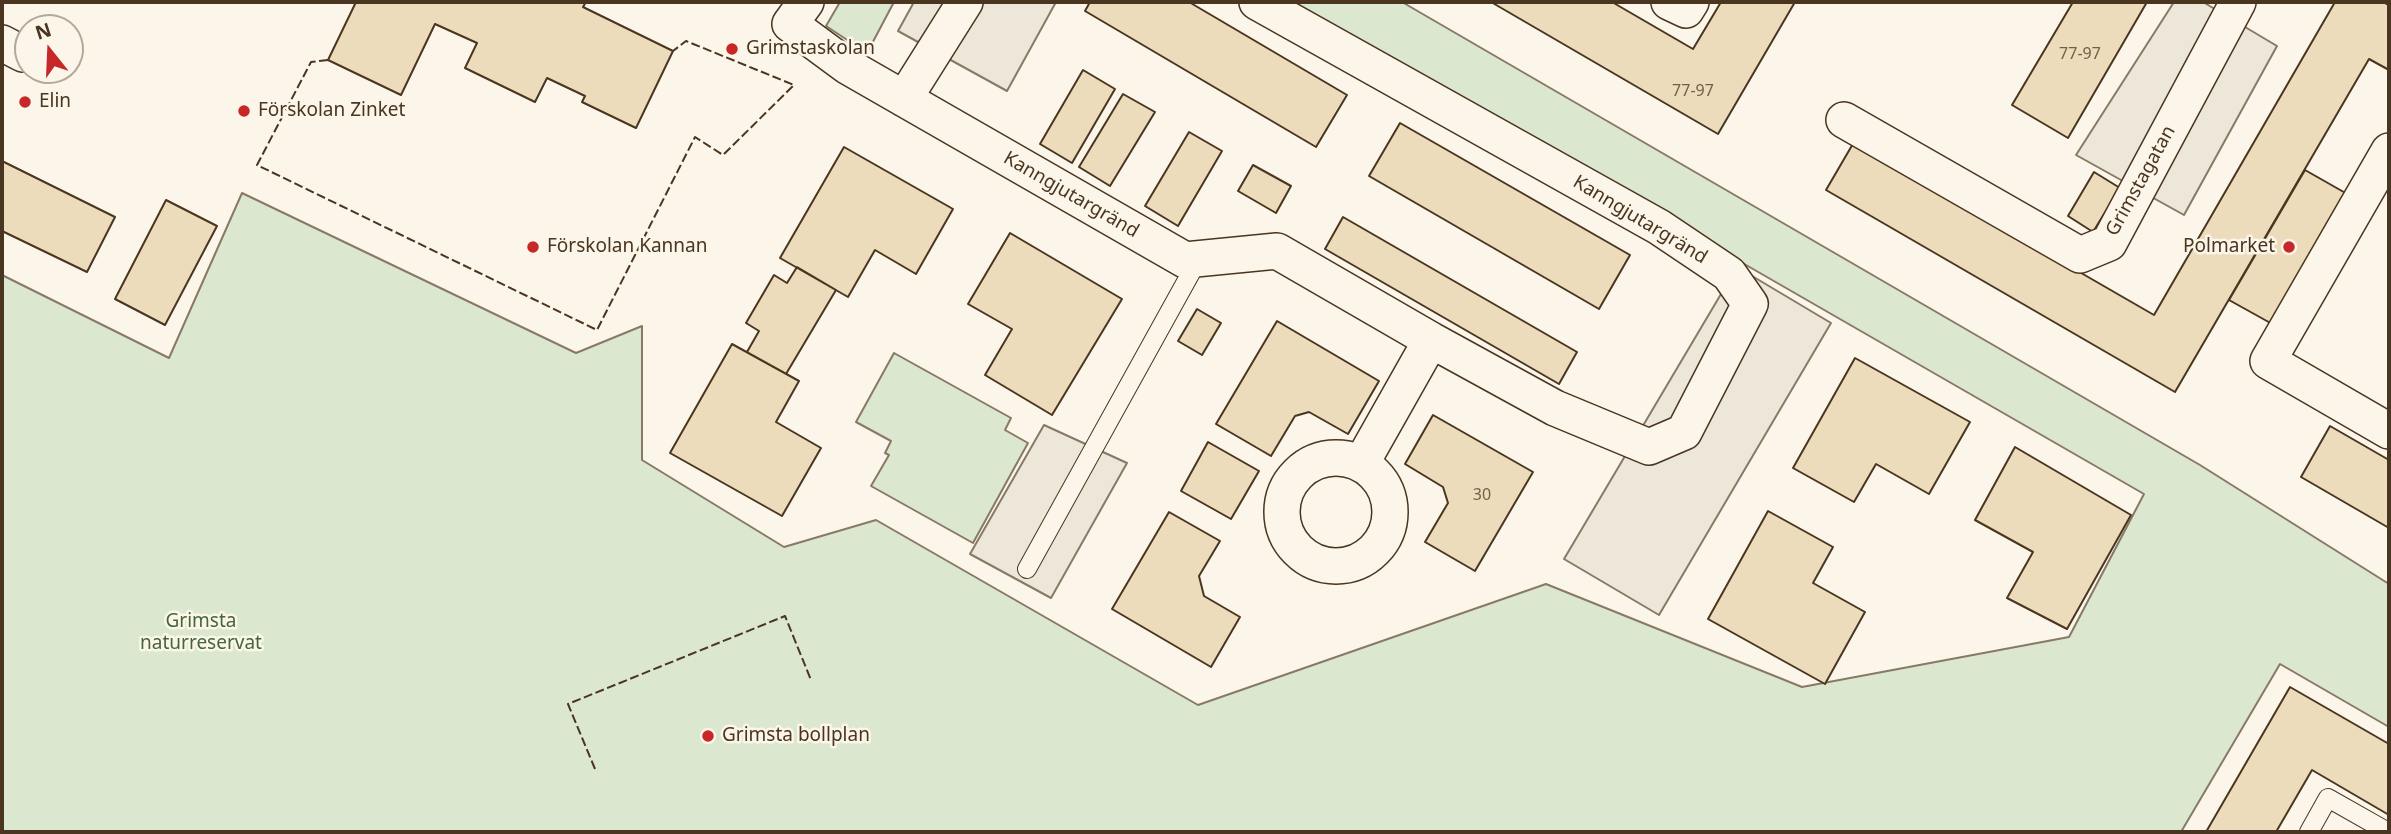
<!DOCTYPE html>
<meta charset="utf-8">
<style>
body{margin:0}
#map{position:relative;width:2391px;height:834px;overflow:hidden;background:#fbf6e9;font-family:"Noto Sans",sans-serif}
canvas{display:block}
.frame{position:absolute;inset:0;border:4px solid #4a3520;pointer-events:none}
.north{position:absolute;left:14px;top:14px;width:70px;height:70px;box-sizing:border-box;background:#fbf6e9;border:2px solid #b4a999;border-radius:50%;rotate:342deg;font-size:19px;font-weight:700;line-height:28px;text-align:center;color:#4a3520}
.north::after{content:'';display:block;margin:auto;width:24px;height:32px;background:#c62828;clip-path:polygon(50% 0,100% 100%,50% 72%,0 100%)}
</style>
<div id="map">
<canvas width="2391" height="834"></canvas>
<div class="frame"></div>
<div class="north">N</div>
</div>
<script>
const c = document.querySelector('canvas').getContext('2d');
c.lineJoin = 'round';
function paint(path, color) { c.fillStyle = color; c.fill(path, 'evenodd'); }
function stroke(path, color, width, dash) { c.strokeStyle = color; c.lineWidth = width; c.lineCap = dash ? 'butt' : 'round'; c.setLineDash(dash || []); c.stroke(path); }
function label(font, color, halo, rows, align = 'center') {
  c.font = font + ' "Noto Sans",sans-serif'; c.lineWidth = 5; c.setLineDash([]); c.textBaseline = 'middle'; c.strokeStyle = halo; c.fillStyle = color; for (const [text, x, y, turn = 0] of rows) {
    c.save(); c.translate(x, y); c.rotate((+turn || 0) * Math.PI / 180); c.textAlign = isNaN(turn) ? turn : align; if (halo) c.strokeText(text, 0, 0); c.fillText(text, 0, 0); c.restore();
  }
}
const green = new Path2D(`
 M840 2H894L867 53 826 26Z
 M1289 2H1402L2200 465 2389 584V727L2280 664 2181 832H2V275L169 358 242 193 576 353 642 326V460L784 547 876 520 1198 705 1546 584 1802 687 2069 637 2144 494Z
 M894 353 1011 418 1005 430 1028 443 973 543 871 486 889 455 885 453 891 441 856 422Z`);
paint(green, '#dce7d0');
stroke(green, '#887966', 2);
const parking = new Path2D(`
 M914 2H1056L1007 91 898 31Z
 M2174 2H2203L2277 46 2184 215 2076 155Z
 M1737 267 1831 323 1659 615 1564 559Z
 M1044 425 1127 463 1051 598 970 554Z`);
paint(parking, '#ede7d9');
stroke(parking, '#887966', 2);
const building = new Path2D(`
 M356 2H586L583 7 673 51 636 128 582 102 585 96 547 78 535 102 465 68 477 43 435 24 401 95 328 60Z
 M1090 2H1189L1347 95 1316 147 1085 11Z
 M1491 2H1612L1693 49 1721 2H1795L1718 134Z
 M2073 2H2147L2068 138 2012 105Z
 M2335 2H2383L2389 5V70L2369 59 2175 392 1826 190 1854 142 2154 315Z
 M1083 70 1115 89 1072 163 1040 144Z
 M1123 94 1155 112 1110 186 1079 167Z
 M1400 123 1630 255 1599 309 1369 176Z
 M1189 132 1222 151 1178 226 1145 206Z
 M844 147 953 209 916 274 875 250 848 297 780 258Z
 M2 161 115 217 87 272 2 231Z
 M1253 165 1291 186 1276 213 1238 191Z
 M2305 170 2349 195 2274 325 2229 300Z
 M2094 172 2120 188 2093 232 2068 216Z
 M166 200 217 226 165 325 115 299Z
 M1343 217 1577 352 1559 384 1325 249Z
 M1010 233 1122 299 1052 415 985 375 1012 329 968 304Z
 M797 267 836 290 786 374 747 352 759 331 746 323 774 275 787 283Z
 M1197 309 1221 323 1202 355 1178 341Z
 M1277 321 1379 381 1348 434 1309 412 1295 416 1271 456 1216 424Z
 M732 344 799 381 776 422 821 448 782 516 670 453Z
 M1855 358 1970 422 1929 494 1876 464 1854 502 1793 468Z
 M1433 415 1533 472 1475 571 1425 542 1448 503 1443 487 1405 464Z
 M2330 426 2389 460V528L2301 477Z
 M1208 442 1259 471 1231 519 1181 491Z
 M2015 447 2131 515 2067 629 2007 598 2033 552 1975 520Z
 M1768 511 1833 547 1813 583 1865 612 1825 684 1708 619Z
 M1169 512 1220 541 1199 576 1204 596 1240 617 1211 667 1112 609Z
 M2290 687 2389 744V815L2312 770 2276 832H2206Z`);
paint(building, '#ecdcbc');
stroke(building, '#4a3520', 2);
const service = new Path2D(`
 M1027 569 1198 260
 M2309 832 2328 798 2388 832`);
const minor = new Path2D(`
 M806 2 790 24 847 66 1185 260 1277 251 1431 340
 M1257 2 1659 227 1729 274 1750 304 1684 432 1649 447 1555 408 1431 340 1361 464
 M1669 2 1686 10 1691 2
 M2 43 23 54
 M904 99 965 2
 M1844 120 2080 255 2109 243 2238 2
 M2389 151 2268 361 2389 431
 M1282 512a54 54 0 1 1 108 0a54 54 0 1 1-108 0Z`);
stroke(service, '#4a3520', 20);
stroke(minor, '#4a3520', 38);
stroke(service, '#fbf6e9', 18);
stroke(minor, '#fbf6e9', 35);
stroke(new Path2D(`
 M328 60 311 62 257 165 597 330 695 137 723 155 794 85 686 41 673 51
 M595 769 568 704 785 616 811 680`), '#4a3520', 2, [9, 3.5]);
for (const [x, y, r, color] of [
 [732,49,7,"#c62828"],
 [25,102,7,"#c62828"],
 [244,111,7,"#c62828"],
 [533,247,7,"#c62828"],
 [2289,247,7,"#c62828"],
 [708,736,7,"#c62828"]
]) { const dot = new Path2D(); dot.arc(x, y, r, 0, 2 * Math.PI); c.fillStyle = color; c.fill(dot); stroke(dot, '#fbf6e9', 2.5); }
label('16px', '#725f47', null, [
 ["77-97",2080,54],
 ["77-97",1693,91],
 ["30",1482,495]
]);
label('19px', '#4a3520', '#fbf6e9', [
 ["Grimstaskolan",746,49],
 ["Elin",39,102],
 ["Förskolan Zinket",258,111],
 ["Förskolan Kannan",547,247],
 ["Polmarket",2275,247,"right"],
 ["Grimsta bollplan",722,736]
], 'left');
label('19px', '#4a3520', '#fbf6e9', [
 ["Grimstagatan",2141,181,-61],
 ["Kanngjutargränd",1071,195,30],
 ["Kanngjutargränd",1640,220,31]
]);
label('19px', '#436837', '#fbf6e9', [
 ["Grimsta",201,622],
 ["naturreservat",201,644]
]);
</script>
